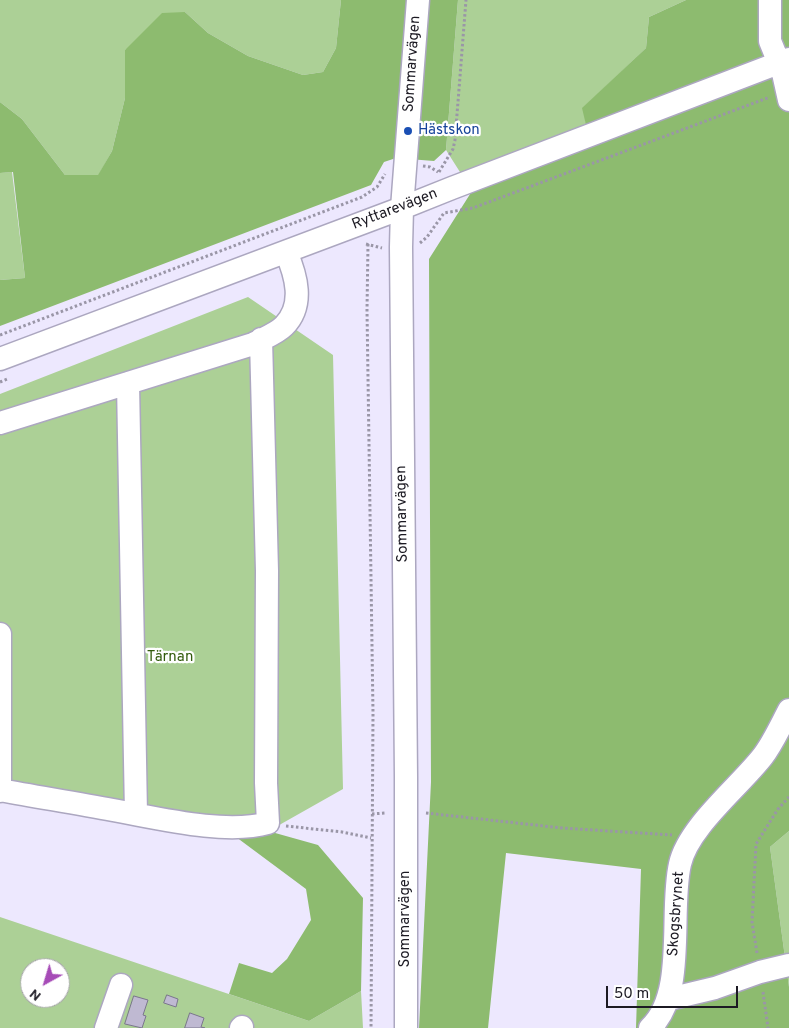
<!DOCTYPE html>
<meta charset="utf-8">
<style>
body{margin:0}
#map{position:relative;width:789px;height:1028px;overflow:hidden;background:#ede8fe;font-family:Overpass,sans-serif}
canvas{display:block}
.north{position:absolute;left:20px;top:958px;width:50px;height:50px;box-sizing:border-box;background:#fff;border:1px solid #a4a3a7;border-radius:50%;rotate:219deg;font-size:14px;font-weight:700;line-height:20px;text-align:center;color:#1c1a23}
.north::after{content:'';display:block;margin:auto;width:18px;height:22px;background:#a64bb7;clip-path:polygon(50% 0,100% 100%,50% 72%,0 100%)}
.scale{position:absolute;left:606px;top:986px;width:132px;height:22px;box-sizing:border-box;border:2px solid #1c1a23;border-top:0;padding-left:6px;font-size:15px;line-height:18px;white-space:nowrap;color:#1c1a23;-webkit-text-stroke:4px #fff;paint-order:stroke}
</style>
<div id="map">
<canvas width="789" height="1028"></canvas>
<div class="north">N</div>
<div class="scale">50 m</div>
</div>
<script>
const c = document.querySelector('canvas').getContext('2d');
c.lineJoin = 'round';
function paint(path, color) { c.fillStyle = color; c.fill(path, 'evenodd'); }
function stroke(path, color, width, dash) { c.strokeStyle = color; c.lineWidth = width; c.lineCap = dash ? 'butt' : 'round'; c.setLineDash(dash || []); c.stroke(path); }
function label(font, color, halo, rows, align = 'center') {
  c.font = font + ' Overpass,sans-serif'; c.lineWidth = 4.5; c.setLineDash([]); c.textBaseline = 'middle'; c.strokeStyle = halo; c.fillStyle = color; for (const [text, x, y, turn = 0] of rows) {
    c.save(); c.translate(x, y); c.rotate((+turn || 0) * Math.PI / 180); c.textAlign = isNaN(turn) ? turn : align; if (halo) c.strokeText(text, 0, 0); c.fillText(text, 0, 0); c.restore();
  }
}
paint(new Path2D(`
 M0 0H341L336 48 323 72 303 75 248 56 208 33 185 12 125 50V98L112 151 98 176 65 175 22 119 0 102Z
 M458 0H686L649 17 646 48 583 108 591 146 472 191 446 150Z
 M12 172 25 278 0 280V173Z
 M248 297 333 355 343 789 258 837 221 838 0 797V394Z
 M789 831V987L770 847Z
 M0 917 309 1021 361 991 363 1028H0ZM30 968H60V998H30Z`), '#acd096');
paint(new Path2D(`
 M341 0H458L446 150 434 161 396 158 384 162 371 185 0 326V280L25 278 13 172 0 173V102L22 119 65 175H98L112 151 125 98V50L162 13 185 12 208 33 248 56 303 75 323 72 336 48Z
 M686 0H789V831L770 847 789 987V1028H636L641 869 506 853 488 1028H419L431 782 429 259 472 191 591 146 582 108 646 48 649 17Z
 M268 831 318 845 363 898 361 991 309 1021 229 994 239 963 272 973 287 959 311 920 306 889 236 837H258Z`), '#8dbb6f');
const building = new Path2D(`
 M167 995 178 999 176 1007 164 1003Z
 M134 996 148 1000 143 1015 146 1016 142 1028 125 1024Z
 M190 1013 204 1018 201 1027 205 1028H185Z`);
paint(building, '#bfb9d2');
stroke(building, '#7b768d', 1);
const minor = new Path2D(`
 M770 0V41L783 73 789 100
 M0 359 402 208 452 188 789 59
 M128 383 136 814
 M0 423 253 344C262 339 276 334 284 326 305 305 296 275 286 252
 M0 634V791
 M0 790C38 797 76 803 113 810 158 818 225 835 268 823L266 783 267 571 261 339
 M669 999 715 988 760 972 789 965
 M106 1028 121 985
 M241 1028 242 1027
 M406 1028V777L401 247 402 208 418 0
 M650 1028C687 994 669 911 680 864 688 827 740 786 763 756 773 743 781 725 789 710`);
stroke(minor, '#aca7c0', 25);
stroke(new Path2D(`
 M423 166 430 167 438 172
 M439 172 453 149 455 140 466 0
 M420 243 427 237 444 213 473 208 770 97
 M366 244 382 248
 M368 244 367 310 373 713 371 1028
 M0 335 362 197 377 187 385 174
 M0 382 7 379
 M426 813 562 828 672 835
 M372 814 385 813
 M286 826 342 832 371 838
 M757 953 752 922 756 844 778 809 789 797
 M763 992 768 1028`), '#9a96a7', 3, [2.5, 2.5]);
stroke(minor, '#fff', 22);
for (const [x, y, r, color] of [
 [408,131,5,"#1a4fb4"]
]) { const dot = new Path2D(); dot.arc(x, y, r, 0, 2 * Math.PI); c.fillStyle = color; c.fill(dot); stroke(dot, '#fff', 2); }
label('15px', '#1c1a23', '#fff', [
 ["Sommarvägen",413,64,-86],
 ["Ryttarevägen",395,210,-21],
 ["Sommarvägen",403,514,-91],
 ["Skogsbrynet",677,914,-86],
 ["Sommarvägen",406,919,-90]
]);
label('15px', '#164399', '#fff', [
 ["Hästskon",418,131]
], 'left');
label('15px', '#325b0b', '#fff', [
 ["Tärnan",170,658]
]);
</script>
